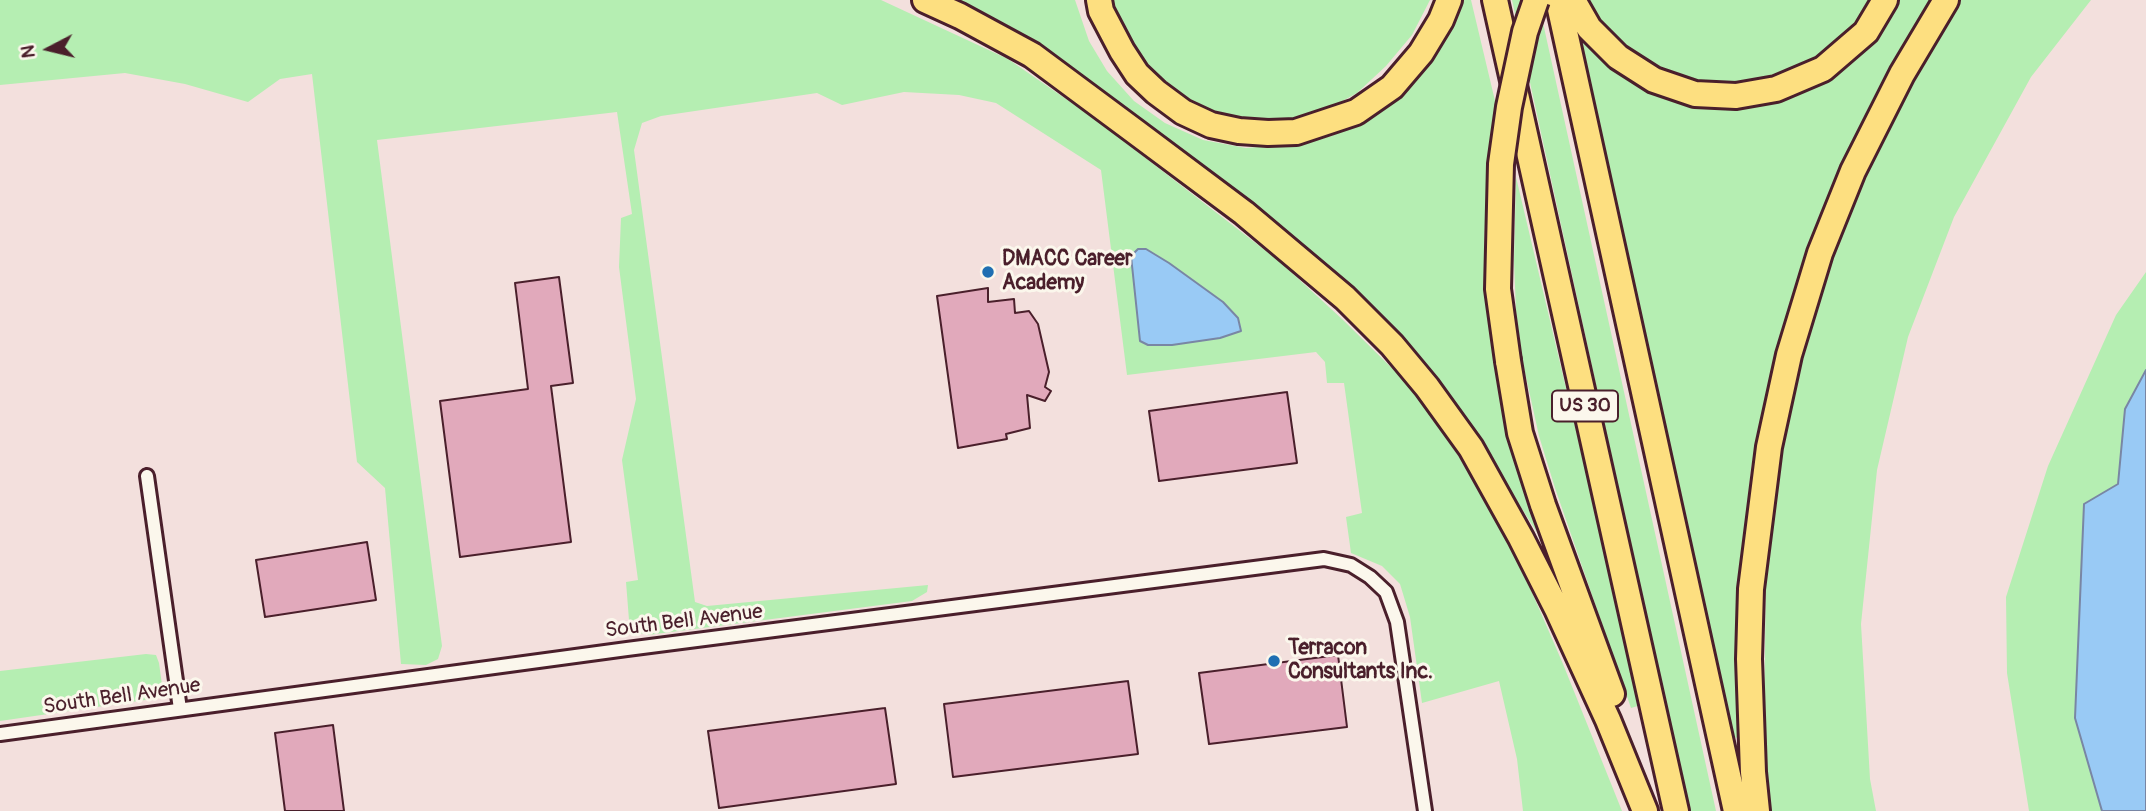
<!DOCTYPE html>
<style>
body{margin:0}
#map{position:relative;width:2146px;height:811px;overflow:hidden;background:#f3e0dd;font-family:Pangolin,sans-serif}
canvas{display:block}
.north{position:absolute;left:14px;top:14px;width:70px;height:70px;-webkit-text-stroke:5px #fbf7ec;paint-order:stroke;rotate:263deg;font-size:19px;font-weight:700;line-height:28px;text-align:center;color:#4a1f2b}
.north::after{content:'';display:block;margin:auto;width:24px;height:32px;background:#4a1f2b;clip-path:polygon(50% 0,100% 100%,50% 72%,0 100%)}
</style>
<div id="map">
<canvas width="2146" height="811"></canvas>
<div class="north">N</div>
</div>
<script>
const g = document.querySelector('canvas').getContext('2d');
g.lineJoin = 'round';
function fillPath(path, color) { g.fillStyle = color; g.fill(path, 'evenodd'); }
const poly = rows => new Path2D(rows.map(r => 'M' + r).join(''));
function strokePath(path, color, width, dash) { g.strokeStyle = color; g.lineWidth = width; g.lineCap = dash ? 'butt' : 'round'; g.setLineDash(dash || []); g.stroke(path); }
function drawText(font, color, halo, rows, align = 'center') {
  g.font = font + ' Pangolin,sans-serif'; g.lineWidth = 6; g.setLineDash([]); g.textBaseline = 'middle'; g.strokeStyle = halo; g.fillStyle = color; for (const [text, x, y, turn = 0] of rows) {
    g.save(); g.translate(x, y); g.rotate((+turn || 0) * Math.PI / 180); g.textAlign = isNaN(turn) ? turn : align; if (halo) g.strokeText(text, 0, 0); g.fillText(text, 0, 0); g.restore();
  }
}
const green = poly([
 [0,0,881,0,1008,59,1095,119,1279,261,1342,319,1408,384,1462,461,1521,567,1563,664,1622,811,1523,811,1517,759,1499,681,1422,703,1410,617,1400,584,1382,566,1351,553,1346,517,1362,513,1344,383,1327,383,1325,362,1316,352,1127,375,1101,170,996,103,959,95,904,92,842,105,817,93,661,116,642,123,634,150,695,602,707,606,928,585,927,592,912,601,648,635,634,632,629,620,626,582,638,580,622,460,636,399,619,267,621,218,632,214,617,112,377,140,442,646,438,659,426,665,401,664,385,488,357,462,312,74,280,79,248,102,185,84,125,73,0,85],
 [947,0,1075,0,1089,41,1107,71,1134,101,1165,123,1203,140,1246,148,1295,144,1332,136,1367,114,1458,0,1471,0,1496,105,1486,194,1484,250,1494,364,1504,425,1515,463,1545,545,1469,426,1414,355],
 [1099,0,1430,0,1412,35,1386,66,1357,93,1321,113,1289,124,1215,119,1152,87],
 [1512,0,1538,0,1716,811,1689,811],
 [1585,0,1872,0,1848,33,1824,55,1795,70,1759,82,1712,84,1675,76,1641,60,1613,37,1590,9],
 [1898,0,1930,0,1891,64,1828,197,1785,321,1772,371,1751,468,1739,595,1741,737,1733,738,1577,35,1580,33,1729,107,1757,105,1789,97,1816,86,1841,70,1865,48,1887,21],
 [1958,0,2091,0,2031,77,1954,217,1908,337,1877,470,1861,624,1870,779,1876,811,1771,811,1764,737,1766,563,1773,499,1791,397,1813,312,1852,200,1896,104],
 [1516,177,1641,705,1631,708,1555,488,1539,436,1522,359,1516,311,1514,261],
 [2146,272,2146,370,2125,409,2118,484,2084,504,2075,718,2102,811,2029,811,2007,673,2006,597,2048,466,2116,315],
 [146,654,156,655,159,663,162,685,156,696,145,700,0,721,0,671]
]);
const water = poly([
 [1138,249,1146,249,1169,263,1223,302,1238,318,1241,331,1220,338,1172,345,1148,345,1140,341,1131,256,1138,249],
 [2146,370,2146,811,2102,811,2075,718,2084,504,2118,484,2125,409,2146,370]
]);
const building = poly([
 [559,277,573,383,551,386,571,542,460,557,440,401,528,389,515,283,559,277],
 [988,288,988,302,1014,299,1015,313,1029,311,1038,324,1049,372,1045,387,1051,391,1045,401,1027,395,1030,428,1006,434,1007,439,958,448,937,296,988,288],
 [1287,392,1297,463,1159,481,1149,411,1287,392],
 [367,542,376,600,265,617,256,560,367,542],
 [1338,655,1347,727,1209,744,1199,673,1338,655],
 [1128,681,1138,754,953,777,944,704,1128,681],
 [885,708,896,784,719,808,708,731,885,708],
 [333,725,344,811,285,811,275,733,333,725]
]);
const minor = poly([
 [147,476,180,709],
 [0,734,627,649,1324,559,1351,565,1370,577,1386,592,1397,622,1425,811]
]);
const motorway = poly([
 [925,0,960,16,1032,55,1137,133,1244,213,1345,298,1392,345,1427,387,1471,448,1521,538,1557,609,1608,720,1645,811],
 [1099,0,1101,11,1122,51,1137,74,1156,92,1183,112,1211,125,1239,131,1268,133,1296,132,1356,112,1392,87,1421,53,1441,20,1449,0],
 [1495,0,1676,811],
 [1558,0,1736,811],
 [1573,0,1589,28,1618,57,1654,80,1695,94,1736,96,1776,89,1823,69,1866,32,1885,0],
 [1508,361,1520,433,1543,505,1612,694],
 [1757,811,1753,772,1749,659,1751,589,1769,447,1789,355,1820,253,1853,171,1902,74,1946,0]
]);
const motorwayBridge = poly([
 [1508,361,1498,289,1501,164,1509,107,1525,32,1536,0]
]);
const markers = [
 [988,272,7,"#1f6fb2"],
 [1274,661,7,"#1f6fb2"]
];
const shields = [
 [1585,406,66]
];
const shieldNames = [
 ["US 30",1585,406]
];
const poiNames = [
 ["DMACC Career",1002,260],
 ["Academy",1002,284],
 ["Terracon",1288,649],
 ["Consultants Inc.",1288,673]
];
const streetNames = [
 ["South Bell Avenue",684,622,-7],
 ["South Bell Avenue",122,697,-8]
];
fillPath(green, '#b5eeb2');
fillPath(water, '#99caf5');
strokePath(water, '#7986a4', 2);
fillPath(building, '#e1a9bb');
strokePath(building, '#4a1f2b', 2);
strokePath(minor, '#4a1f2b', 18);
strokePath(motorway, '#4a1f2b', 30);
strokePath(minor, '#fbf7ec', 12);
strokePath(motorway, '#fddf80', 24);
strokePath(motorwayBridge, '#4a1f2b', 30, []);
strokePath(motorwayBridge, '#fddf80', 24);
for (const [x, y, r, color] of markers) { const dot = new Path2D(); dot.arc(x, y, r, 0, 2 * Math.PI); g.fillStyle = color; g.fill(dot); strokePath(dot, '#fbf7ec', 2.5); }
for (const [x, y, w] of shields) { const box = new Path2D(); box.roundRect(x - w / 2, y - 15.5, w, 31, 5); g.fillStyle = '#fbf7ec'; g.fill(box); strokePath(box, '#4a1f2b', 2); }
drawText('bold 19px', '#4a1f2b', null, shieldNames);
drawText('bold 21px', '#4a1f2b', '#fbf7ec', poiNames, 'left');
drawText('21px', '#4a1f2b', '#fbf7ec', streetNames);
</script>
